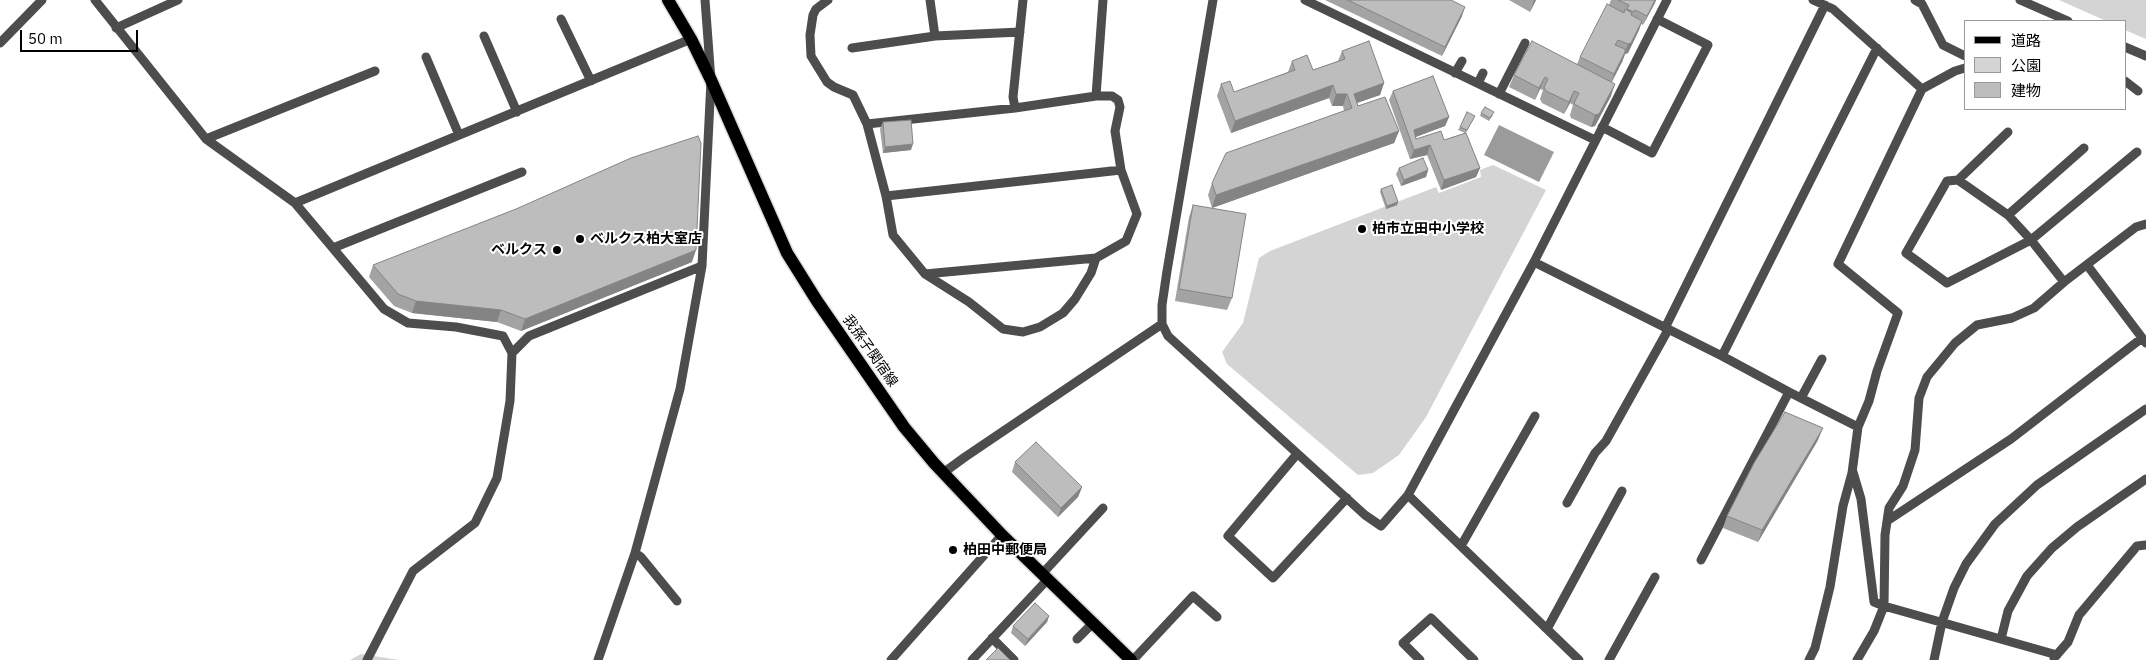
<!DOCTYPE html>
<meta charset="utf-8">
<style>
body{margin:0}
#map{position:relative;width:2146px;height:660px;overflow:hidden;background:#fff;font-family:"IBM Plex Sans","Noto Sans JP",sans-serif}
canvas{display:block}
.legend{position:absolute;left:1964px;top:20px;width:162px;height:90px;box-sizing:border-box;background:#fff;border:1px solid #999;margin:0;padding:6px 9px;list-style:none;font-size:15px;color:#000}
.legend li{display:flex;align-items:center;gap:10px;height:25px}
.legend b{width:25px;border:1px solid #999}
.scale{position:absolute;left:20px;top:30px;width:118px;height:22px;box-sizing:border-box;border:2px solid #000;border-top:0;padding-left:6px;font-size:15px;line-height:18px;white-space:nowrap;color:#000;-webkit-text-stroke:4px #fff;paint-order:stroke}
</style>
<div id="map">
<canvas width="2146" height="660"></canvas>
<ul class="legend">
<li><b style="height:6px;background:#000"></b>道路</li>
<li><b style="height:14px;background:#d4d4d4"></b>公園</li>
<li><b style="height:14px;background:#bdbdbd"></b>建物</li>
</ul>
<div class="scale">50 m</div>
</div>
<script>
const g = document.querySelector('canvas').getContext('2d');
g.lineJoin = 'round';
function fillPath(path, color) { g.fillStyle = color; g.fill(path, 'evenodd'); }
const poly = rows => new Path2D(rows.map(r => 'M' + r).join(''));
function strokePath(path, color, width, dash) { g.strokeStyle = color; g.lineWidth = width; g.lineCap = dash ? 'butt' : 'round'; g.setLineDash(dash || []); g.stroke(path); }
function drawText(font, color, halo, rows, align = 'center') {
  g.font = font + ' "IBM Plex Sans","Noto Sans JP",sans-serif'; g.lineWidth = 4; g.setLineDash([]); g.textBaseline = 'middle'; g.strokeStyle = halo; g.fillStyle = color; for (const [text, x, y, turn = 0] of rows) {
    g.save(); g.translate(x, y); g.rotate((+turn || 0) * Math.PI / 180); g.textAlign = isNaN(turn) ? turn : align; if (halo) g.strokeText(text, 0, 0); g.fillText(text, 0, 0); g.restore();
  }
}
const green = poly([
 [2059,0,2146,0,2146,39,2125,30,2125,21,2106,21],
 [1493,165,1546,190,1426,417,1399,455,1373,473,1358,475,1227,364,1222,352,1243,323,1259,258,1270,251,1436,187,1439,193,1481,177,1480,170],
 [361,654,399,660,350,660]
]);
const water = poly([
 [1499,125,1554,152,1539,182,1484,155]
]);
const minor = poly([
 [95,0,206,139,295,203,384,309,408,323,456,327,503,336,512,353,510,401,497,478,475,523,413,571,367,660],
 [828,0,816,9,813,15,810,35,811,56,827,82,834,87,853,95,867,124],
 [930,0,935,36],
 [1213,0,1167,271,1162,305,1162,324,1168,336,1365,515,1381,526,1408,495,1534,262,1667,0],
 [1305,0,1595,140],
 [1813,0,1833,9,1922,89],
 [1915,0,1922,4,1943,45,1965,56],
 [2020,0,2068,21],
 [561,19,591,81],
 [116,28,178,0],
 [484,36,517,112],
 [0,43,42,0],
 [2125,47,2146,56],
 [852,48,935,36,1020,32],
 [426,57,459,135],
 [1455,73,1462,61],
 [2125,81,2138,91],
 [1478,83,1483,73],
 [1499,94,1525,43],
 [1096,96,1103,0],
 [1015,108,1013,97,1023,0],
 [1602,127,1652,153,1708,45,1657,19],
 [206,139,375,71],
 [1958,180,2008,132],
 [886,196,1121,170],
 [295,203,691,39],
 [2008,215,2084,148],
 [333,248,522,172],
 [1534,262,1722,356,1789,392,1858,427,1852,473,1843,506,1830,587,1815,648,1809,660],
 [2087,265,2146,343],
 [925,274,1096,258,1126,241,1137,214,1121,170,1115,131,1120,107,1118,100,1112,96,1096,96,1015,108,867,124,886,196,893,235,925,274,969,302,1003,329,1023,332,1040,327,1063,313,1075,299,1091,273,1096,258],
 [2064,282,2031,240,2008,215,1958,180,1947,181,1906,253,1947,283,2031,240,2137,152],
 [1665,328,1825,5],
 [512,353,529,336,702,266],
 [1722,356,1877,48],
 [1801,398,1822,359],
 [1858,427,1869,401,1877,371,1898,313,1838,264,1922,89,1955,71,1965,68],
 [1297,454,1228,536,1273,578,1347,498],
 [1853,472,1861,499,1874,602,1884,606,2057,655],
 [943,473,965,457,1162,324],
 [1408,495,1579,660],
 [1567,503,1595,453,1606,441,1668,330],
 [1887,521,2011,439,2142,338],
 [1461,546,1535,416],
 [635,553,641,557,677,601],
 [1701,560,1789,392],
 [1042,574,1103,508],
 [1547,629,1622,491],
 [992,638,1014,660],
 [1077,639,1093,623],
 [2001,639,2008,611,2027,576,2052,548,2077,527,2146,479],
 [2054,658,2068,642,2079,615,2137,546,2146,545],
 [598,660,635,553,680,389,702,266,711,80,705,0],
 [891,660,1002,535],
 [972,660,1048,579],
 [1133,660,1193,596,1217,617],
 [1420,660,1403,643,1431,618,1474,660],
 [1609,660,1655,577],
 [1857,660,1874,631,1884,606,1885,535,1889,508,1903,486,1915,450,1919,398,1927,377,1955,343,1977,325,2012,318,2034,308,2064,282,2136,227,2146,224],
 [1934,660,1942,622,1954,588,1966,564,1995,524,2037,485,2146,409]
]);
const major = poly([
 [668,0,691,39,711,80,787,253,817,301,904,427,934,463,1002,535,1131,660]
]);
const wall = poly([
 [1325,0,1451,0,1462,16,1442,56],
 [1509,0,1536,0,1530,12],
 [1611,0,1656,0,1643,25,1641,24,1639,30,1628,53,1625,54,1622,62,1612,82,1611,96,1595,126,1591,127,1571,118,1570,115,1573,105,1570,103,1564,114,1542,103,1540,99,1543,90,1540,89,1535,100,1509,87,1514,75,1577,64,1580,57,1609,5],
 [1342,51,1384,83,1380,95,1357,103,1358,106,1399,131,1394,143,1212,208,1208,195,1212,183,1344,111,1343,106,1332,106,1329,98,1231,133,1217,96,1221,84,1234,92,1288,72,1292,61,1313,70,1338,61],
 [1393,91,1449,117,1445,126,1416,137,1416,139,1444,140,1465,133,1458,130,1460,127,1475,116,1466,133,1480,168,1476,177,1441,190,1427,155,1410,159,1389,100],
 [1481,113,1493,115,1489,121,1480,116],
 [883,122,911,150,883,153,880,129],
 [1399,168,1428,170,1426,177,1401,186,1396,174],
 [1381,189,1398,202,1397,205,1386,209,1380,192],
 [1193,205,1232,298,1227,310,1175,301,1189,217],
 [692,262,521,331,497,322,412,313,394,306,369,277,373,265],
 [1818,440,1758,542,1723,528,1727,516],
 [1015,462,1082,487,1078,497,1058,517,1012,472],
 [1049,616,1047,622,1025,646,1011,633,1013,626]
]);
const shadedWall = poly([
 [1534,0,1536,0,1530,12],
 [1655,0,1656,0,1655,3,1643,25,1647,16],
 [1465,7,1462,16,1442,56,1445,47],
 [1642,21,1639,30,1628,53,1625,54,1622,62,1611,83,1614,74,1624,54,1628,44],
 [1545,77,1540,89,1535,100,1539,88],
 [1384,83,1380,95,1351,105,1354,94],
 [1615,84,1611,96,1595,126,1591,127,1595,115],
 [1333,85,1329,98,1231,133,1235,121],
 [1574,91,1570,103,1564,114,1569,102],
 [1336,94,1347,94,1343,106,1332,106],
 [1449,117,1445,126,1410,139,1414,130],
 [1399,131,1394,143,1212,208,1216,195],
 [913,144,911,150,883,153,885,147],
 [1430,145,1427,155,1410,159,1414,150],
 [1480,168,1476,177,1441,190,1444,180],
 [1428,170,1426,177,1401,186,1404,180],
 [1398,202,1397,205,1386,209,1387,206],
 [696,250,692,262,521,331,525,319],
 [416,301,501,310,497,322,412,313],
 [1823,428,1818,440,1758,542,1762,530],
 [1082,487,1078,497,1058,517,1061,508],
 [1049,616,1047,622,1025,646,1028,639]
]);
const building = poly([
 [1348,0,1451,0,1465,7,1445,47,1348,0],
 [1618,0,1655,0,1647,16,1635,10,1634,12,1627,9,1629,5,1618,0],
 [1607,4,1624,13,1625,9,1632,13,1631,15,1642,21,1631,43,1628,44,1618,40,1615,45,1625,49,1625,52,1614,74,1580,57,1607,4],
 [1369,41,1384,83,1354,94,1358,106,1385,97,1399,131,1216,195,1212,183,1226,153,1352,108,1347,94,1336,94,1333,85,1235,121,1221,84,1230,81,1234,92,1295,70,1292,61,1307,55,1313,70,1345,59,1342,51,1369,41],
 [1532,41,1615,84,1599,114,1595,115,1576,105,1574,103,1579,93,1574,91,1569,102,1546,91,1544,87,1548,79,1545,77,1539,88,1514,75,1532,41],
 [1433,76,1449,117,1414,130,1416,139,1441,131,1444,140,1466,133,1480,168,1444,180,1430,145,1414,150,1393,91,1433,76],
 [1485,107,1494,112,1490,118,1481,113,1485,107],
 [1467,112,1475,116,1467,130,1460,127,1467,112],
 [911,120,913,144,885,147,883,122,911,120],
 [698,136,701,143,696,250,525,319,501,310,416,301,398,294,373,265,516,209,631,158,698,136],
 [1423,158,1428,170,1404,180,1399,168,1423,158],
 [1392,185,1398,202,1387,206,1381,189,1392,185],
 [1193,205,1246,214,1232,298,1179,289,1193,205],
 [1785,412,1823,428,1762,530,1727,516,1754,463,1785,412],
 [1036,442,1082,487,1061,508,1015,462,1036,442],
 [1035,603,1049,616,1028,639,1013,626,1035,603],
 [998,648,1010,660,986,660,998,648]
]);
const markers = [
 [1362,229,5,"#000"],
 [580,239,5,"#000"],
 [557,250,5,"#000"],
 [953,550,5,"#000"]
];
const poiNames = [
 ["柏市立田中小学校",1372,229],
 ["ベルクス柏大室店",590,239],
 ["ベルクス",547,250,"right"],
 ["柏田中郵便局",963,550]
];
const streetNames = [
 ["我孫子関宿線",870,351,55]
];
fillPath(green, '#d4d4d4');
fillPath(water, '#9b9b9b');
strokePath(major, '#dbdbdb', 15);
strokePath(minor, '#4d4d4d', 9);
strokePath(major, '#000', 12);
fillPath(wall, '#a3a3a3');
fillPath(shadedWall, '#848484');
fillPath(building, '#bdbdbd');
strokePath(building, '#848484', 1);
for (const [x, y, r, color] of markers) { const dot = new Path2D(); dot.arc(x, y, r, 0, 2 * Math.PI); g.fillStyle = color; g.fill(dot); strokePath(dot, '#fff', 2); }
drawText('bold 14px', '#000', '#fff', poiNames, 'left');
drawText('14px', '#000', '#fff', streetNames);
</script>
